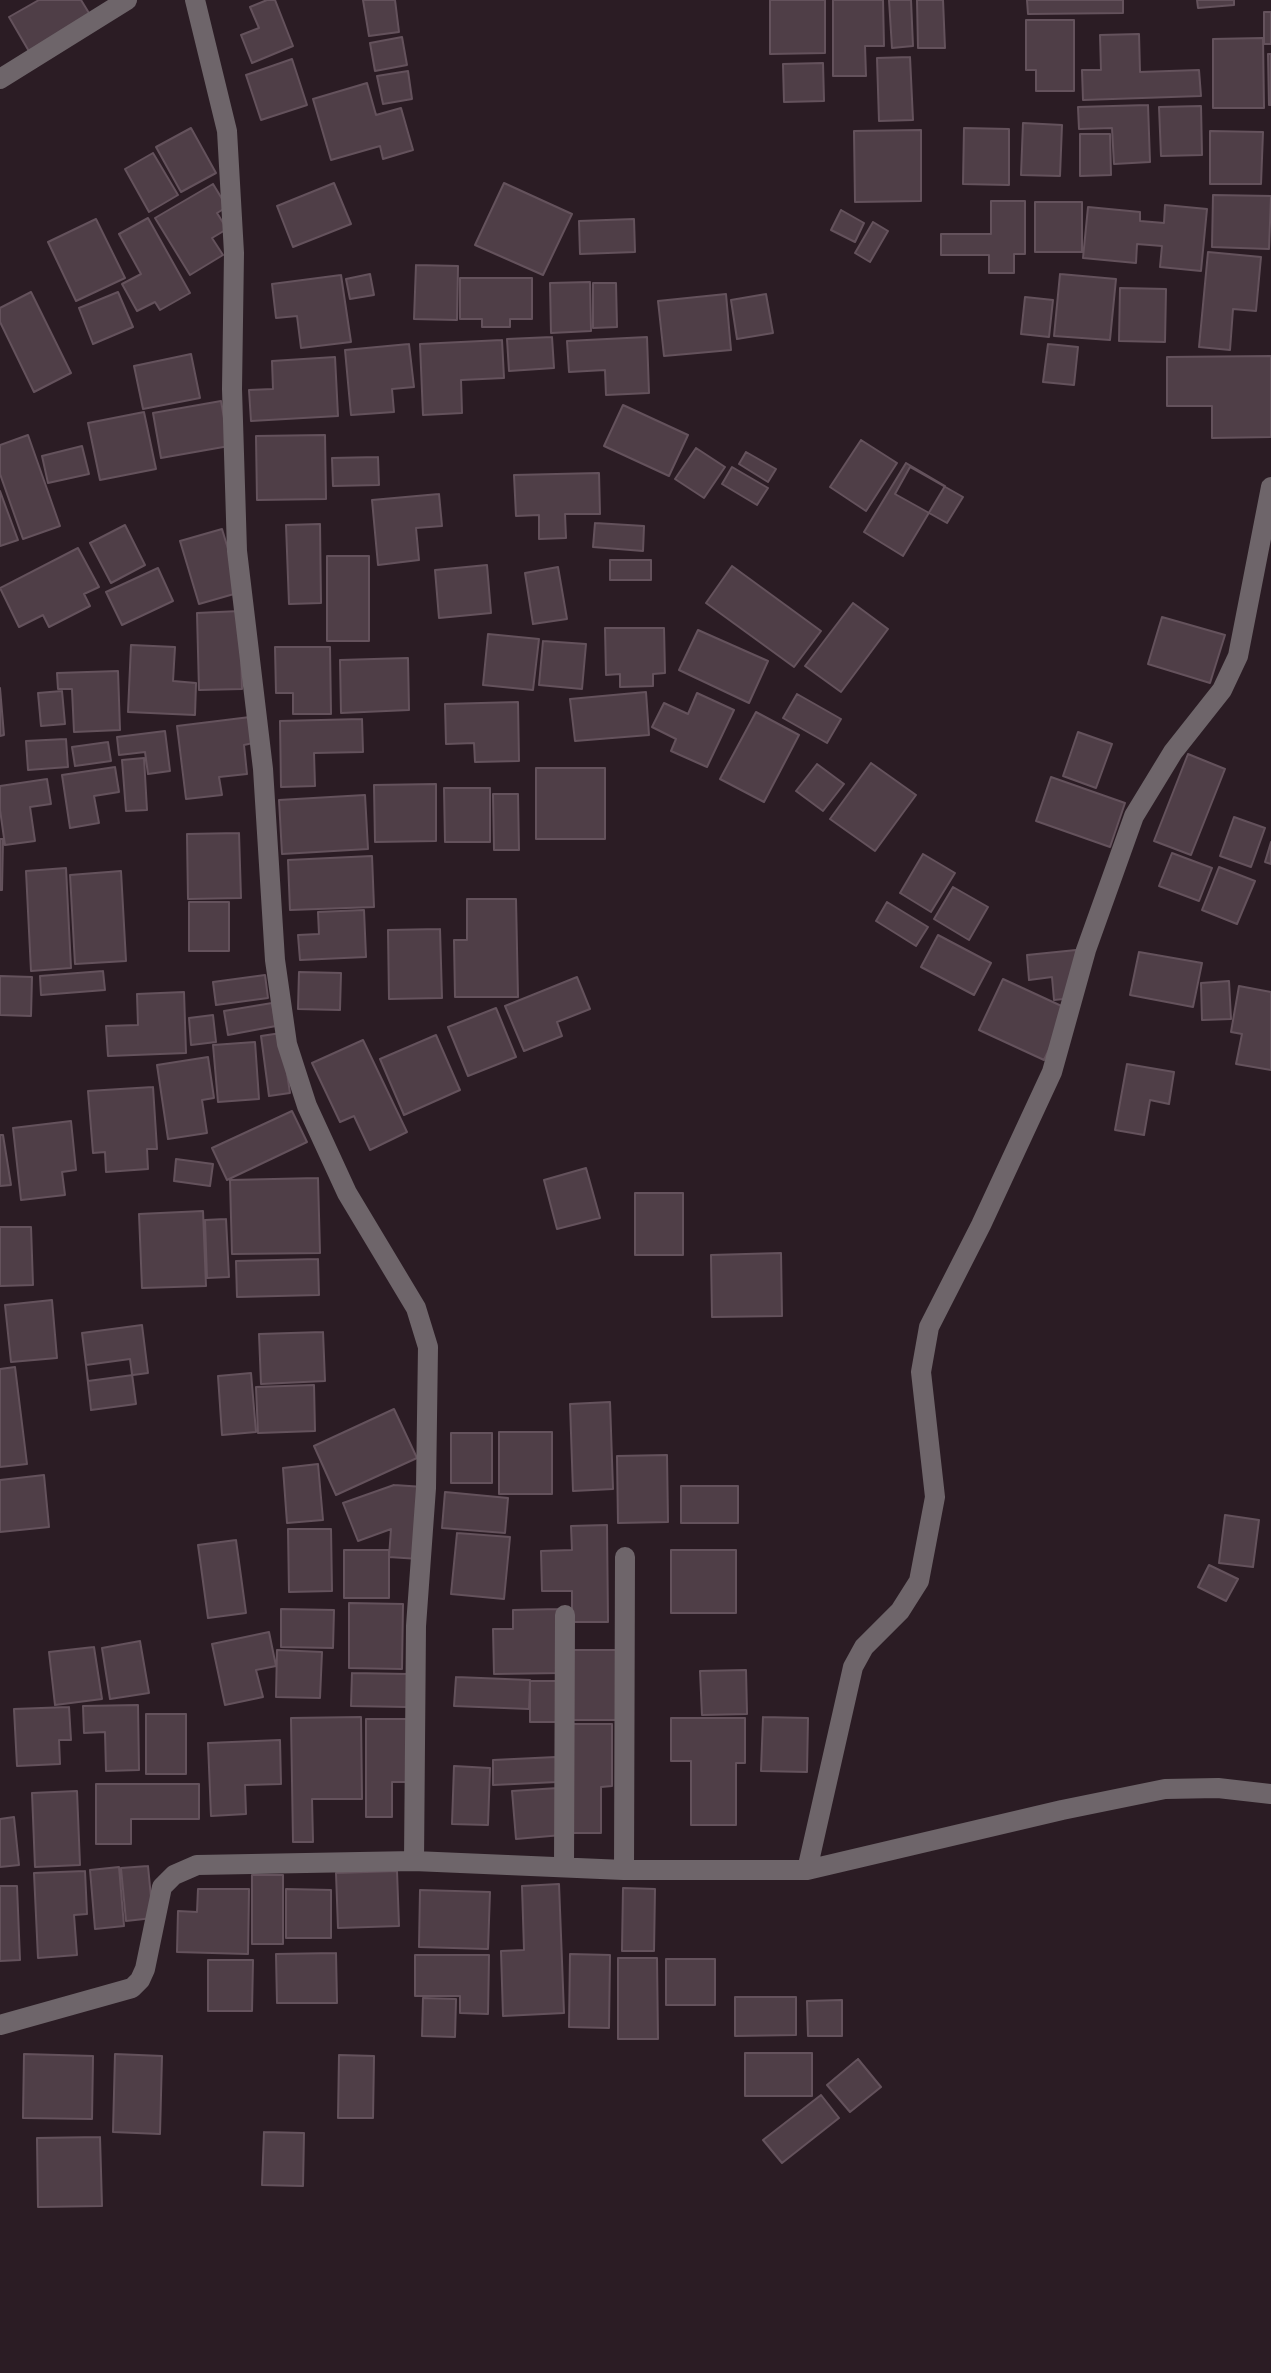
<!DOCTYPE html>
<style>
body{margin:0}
canvas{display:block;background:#2b1c24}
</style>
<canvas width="1271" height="2373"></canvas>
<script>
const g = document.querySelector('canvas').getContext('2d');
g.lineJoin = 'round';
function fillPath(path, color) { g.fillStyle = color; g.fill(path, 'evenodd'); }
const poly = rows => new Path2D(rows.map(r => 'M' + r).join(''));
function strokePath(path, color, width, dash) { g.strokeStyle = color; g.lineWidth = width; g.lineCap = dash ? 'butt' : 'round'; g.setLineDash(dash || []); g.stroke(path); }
const building = poly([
 [39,0,81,0,92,18,30,53,9,17,39,0],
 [267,0,275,0,293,46,252,63,241,35,259,28,250,7,267,0],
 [363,0,395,0,399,32,369,36,363,0],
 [770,0,825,0,825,53,770,54,770,0],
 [833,0,883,0,884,46,865,46,866,76,833,76,833,0],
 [889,0,911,0,913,46,892,48,889,0],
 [917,0,943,0,945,48,918,48,917,0],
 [1027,0,1123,0,1123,13,1028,14,1027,0],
 [1197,0,1234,0,1234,5,1198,8,1197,0],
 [1264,12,1271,12,1271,44,1264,44,1264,12],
 [1026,20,1074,20,1074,91,1036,91,1036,70,1026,70,1026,20],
 [1139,34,1140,72,1199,70,1201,96,1083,100,1082,70,1101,70,1100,35,1139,34],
 [402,37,407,65,375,71,370,43,402,37],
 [1263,38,1264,108,1213,108,1213,39,1263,38],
 [1268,54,1271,54,1271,105,1269,105,1268,54],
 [910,57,913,120,879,121,877,58,910,57],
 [292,59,307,105,261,120,246,75,292,59],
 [823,63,824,101,784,102,783,64,823,63],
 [408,71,412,99,383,104,377,76,408,71],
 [367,83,376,115,401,108,413,150,383,159,380,146,331,160,313,99,367,83],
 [1148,105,1150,162,1114,164,1112,128,1079,129,1078,107,1148,105],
 [1201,106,1202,155,1161,156,1159,107,1201,106],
 [1023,123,1062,125,1060,176,1021,175,1023,123],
 [191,128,216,173,181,192,156,147,191,128],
 [964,128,1009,129,1009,185,963,184,964,128],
 [921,130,921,201,855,202,854,131,921,130],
 [1210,131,1263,132,1261,184,1210,184,1210,131],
 [1080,134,1110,134,1111,175,1080,176,1080,134],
 [153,153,178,195,149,212,125,169,153,153],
 [334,183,351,224,293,247,277,206,334,183],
 [504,183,572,214,543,275,475,245,504,183],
 [213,184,227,207,217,213,227,229,212,238,223,255,190,275,155,218,213,184],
 [1213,195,1271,196,1269,249,1212,247,1213,195],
 [991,201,1025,201,1025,254,1014,254,1014,273,989,273,989,255,941,255,941,234,991,234,991,201],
 [1035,202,1082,202,1082,252,1035,252,1035,202],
 [1165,205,1207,209,1201,271,1160,267,1162,246,1137,244,1136,263,1083,258,1088,207,1140,212,1140,221,1164,223,1165,205],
 [841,210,864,223,855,242,831,230,841,210],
 [148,218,190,293,160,310,155,302,137,311,122,284,141,274,119,234,148,218],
 [96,219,125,278,76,301,48,242,96,219],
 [634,219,635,252,580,254,579,221,634,219],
 [873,222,888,231,870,262,855,253,873,222],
 [1208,252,1261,257,1256,311,1233,309,1230,350,1199,347,1208,252],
 [416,265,458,266,457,320,414,319,416,265],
 [370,274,374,295,350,299,346,279,370,274],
 [1060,274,1116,279,1110,340,1054,336,1060,274],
 [341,275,351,342,301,348,297,316,276,318,272,284,341,275],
 [460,278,532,278,532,319,510,319,510,327,482,327,482,319,460,319,460,278],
 [590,282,591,331,551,333,550,283,590,282],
 [593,283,616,283,617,327,593,328,593,283],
 [1120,288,1166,289,1165,342,1119,341,1120,288],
 [31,292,71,373,34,392,0,322,0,308,31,292],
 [118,292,133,327,93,344,79,308,118,292],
 [726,294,731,350,664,356,658,301,726,294],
 [766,294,773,333,737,339,731,300,766,294],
 [1025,297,1053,300,1049,337,1021,334,1025,297],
 [552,337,554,368,509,371,507,339,552,337],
 [647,337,649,393,606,395,605,370,569,372,567,341,647,337],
 [502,340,504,378,461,380,462,413,423,415,420,344,502,340],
 [409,344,414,387,392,389,394,412,351,415,345,350,409,344],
 [1048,344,1078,347,1074,385,1043,382,1048,344],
 [191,354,200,398,143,409,134,366,191,354],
 [1271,356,1271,437,1212,438,1212,406,1167,406,1167,357,1271,356],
 [335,357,338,416,251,421,249,390,273,389,272,361,335,357],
 [221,401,229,446,161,458,153,413,221,401],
 [623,405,688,435,669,476,604,446,623,405],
 [144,412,156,469,100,480,88,423,144,412],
 [28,435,60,526,23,539,0,474,0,445,28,435],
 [325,435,326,499,257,500,256,436,325,435],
 [861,440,897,463,866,511,830,487,861,440],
 [82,446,89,474,48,483,42,456,82,446],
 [696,448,725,467,704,498,675,479,696,448],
 [746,452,776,469,768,482,739,464,746,452],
 [378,457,379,485,333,486,332,458,378,457],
 [906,463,945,486,903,556,864,532,906,463],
 [732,467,768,488,757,505,722,484,732,467],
 [910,467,963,497,947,523,895,494,910,467],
 [599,473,600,514,565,514,566,538,539,539,539,515,516,516,514,475,599,473],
 [0,491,18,540,0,546,0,491],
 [439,494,442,526,416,528,419,560,378,565,372,500,439,494],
 [595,523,644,526,643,551,593,547,595,523],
 [320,524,321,603,289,604,286,525,320,524],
 [125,525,145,565,111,583,90,543,125,525],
 [222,529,241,592,199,604,180,541,222,529],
 [78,548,99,587,84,594,90,606,49,627,43,615,19,627,0,588,78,548],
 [327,556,369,556,369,641,327,641,327,556],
 [610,560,651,560,651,580,610,580,610,560],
 [487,565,491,613,439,618,435,570,487,565],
 [732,566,821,631,794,667,706,603,732,566],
 [558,567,567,619,533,624,525,573,558,567],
 [158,568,173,601,122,625,106,592,158,568],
 [853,603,888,629,841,692,805,666,853,603],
 [240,611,242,689,199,690,197,613,240,611],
 [1162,617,1225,635,1210,683,1148,664,1162,617],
 [605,628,664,628,665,673,653,674,653,686,620,687,620,674,606,675,605,628],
 [698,630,768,661,749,703,679,670,698,630],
 [488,634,539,639,533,690,483,685,488,634],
 [543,641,586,644,582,689,539,685,543,641],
 [131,645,175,647,173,681,196,683,195,715,128,712,131,645],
 [275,647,330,647,331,714,293,714,293,693,276,693,275,647],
 [408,658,409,710,341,713,340,660,408,658],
 [118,671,120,730,74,732,72,689,58,689,57,673,118,671],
 [0,688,4,735,0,736,0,688],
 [62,691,65,724,41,726,38,693,62,691],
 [646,692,649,735,575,741,570,699,646,692],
 [697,693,734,710,707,767,671,751,676,739,652,727,664,703,688,714,697,693],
 [797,694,841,719,827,743,783,718,797,694],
 [518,702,519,761,475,762,474,743,446,744,445,704,518,702],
 [756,712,799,735,764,802,720,779,756,712],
 [250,717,253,743,244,745,247,774,219,777,222,795,186,799,177,726,250,717],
 [362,719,363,752,314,753,315,786,281,787,280,721,362,719],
 [165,731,170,771,148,774,145,752,119,755,117,737,165,731],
 [1078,732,1112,744,1096,788,1063,776,1078,732],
 [66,739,68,767,28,770,26,741,66,739],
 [108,742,111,761,75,766,72,747,108,742],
 [1188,754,1225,769,1191,855,1154,841,1188,754],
 [144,758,147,810,126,811,122,760,144,758],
 [871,763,916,795,875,851,830,819,871,763],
 [817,764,844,784,823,811,796,791,817,764],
 [115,767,119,792,94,796,99,823,70,828,62,775,115,767],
 [536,768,605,768,605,839,536,839,536,768],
 [1051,777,1125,803,1110,847,1036,821,1051,777],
 [47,779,51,804,30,807,35,841,5,845,0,810,0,786,47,779],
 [436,784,436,841,375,842,374,785,436,784],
 [444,788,490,788,490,842,445,842,444,788],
 [493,794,518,794,519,850,494,850,493,794],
 [365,795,368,849,282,854,279,800,365,795],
 [1234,817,1265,828,1251,867,1220,856,1234,817],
 [239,833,241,898,188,899,187,834,239,833],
 [0,839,3,839,2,890,0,890,0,839],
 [1271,842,1271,864,1265,862,1271,842],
 [1172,853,1212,868,1199,901,1159,886,1172,853],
 [923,854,955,873,931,912,900,893,923,854],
 [372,856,374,907,290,910,288,860,372,856],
 [1219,867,1255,881,1237,924,1202,910,1219,867],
 [66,868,71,968,31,971,26,871,66,868],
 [121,871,126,961,75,964,70,875,121,871],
 [953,887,988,907,969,940,934,919,953,887],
 [467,899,516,899,518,997,455,997,454,940,467,940,467,899],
 [189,902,229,902,229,951,189,951,189,902],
 [887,902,928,927,916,946,876,921,887,902],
 [364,910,366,957,300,960,298,935,319,934,318,912,364,910],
 [440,929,442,998,389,999,388,930,440,929],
 [938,935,991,963,974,995,921,967,938,935],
 [1076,950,1073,998,1054,1000,1052,977,1029,980,1027,955,1076,950],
 [1139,952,1202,963,1193,1007,1130,995,1139,952],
 [103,971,105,990,41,995,40,976,103,971],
 [299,972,341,973,340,1010,298,1009,299,972],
 [265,975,268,998,216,1005,213,982,265,975],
 [0,976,32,977,31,1016,0,1015,0,976],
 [577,977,590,1009,557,1022,562,1036,524,1051,505,1006,577,977],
 [1003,979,1068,1009,1044,1060,979,1030,1003,979],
 [1229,981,1231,1019,1202,1020,1201,983,1229,981],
 [1239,986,1271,992,1271,1070,1236,1064,1242,1034,1231,1032,1239,986],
 [184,992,186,1053,108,1056,106,1026,138,1025,137,994,184,992],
 [272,1003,276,1026,228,1035,224,1011,272,1003],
 [496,1008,516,1057,468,1076,448,1027,496,1008],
 [213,1015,216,1042,191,1045,189,1018,213,1015],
 [281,1033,290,1093,269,1096,261,1036,281,1033],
 [436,1035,460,1090,404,1115,380,1059,436,1035],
 [363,1040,407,1132,370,1150,354,1116,340,1122,312,1063,363,1040],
 [255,1042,259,1099,218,1102,213,1045,255,1042],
 [208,1057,214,1098,202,1100,207,1133,168,1139,157,1065,208,1057],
 [1127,1064,1174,1072,1169,1104,1150,1100,1144,1135,1115,1130,1127,1064],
 [153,1087,157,1149,147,1149,148,1169,106,1172,105,1152,93,1153,88,1091,153,1087],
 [292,1111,307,1142,227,1180,212,1148,292,1111],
 [71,1121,76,1170,62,1172,65,1195,21,1200,13,1128,71,1121],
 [0,1135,3,1135,11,1185,0,1186,0,1135],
 [176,1159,213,1164,210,1186,174,1181,176,1159],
 [586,1168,600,1218,557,1229,544,1180,586,1168],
 [318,1178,320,1253,232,1254,230,1180,318,1178],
 [635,1193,683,1193,683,1255,635,1255,635,1193],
 [203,1211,206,1286,142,1288,139,1214,203,1211],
 [226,1219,229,1277,207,1278,205,1220,226,1219],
 [0,1227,31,1227,33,1285,0,1286,0,1227],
 [781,1253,782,1316,712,1317,711,1255,781,1253],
 [318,1259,319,1295,237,1297,236,1261,318,1259],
 [52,1300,57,1358,11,1362,5,1305,52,1300],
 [142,1325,148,1373,88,1381,82,1333,142,1325],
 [323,1332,325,1381,261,1384,259,1334,323,1332],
 [130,1359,136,1404,91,1410,86,1365,130,1359],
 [15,1367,27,1464,0,1467,0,1369,15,1367],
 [251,1373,256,1432,222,1435,218,1376,251,1373],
 [314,1385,315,1431,258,1433,256,1387,314,1385],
 [610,1402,613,1489,573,1491,570,1404,610,1402],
 [394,1409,417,1458,336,1495,314,1446,394,1409],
 [499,1432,552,1432,552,1494,499,1494,499,1432],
 [451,1433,492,1433,492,1483,451,1483,451,1433],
 [667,1455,668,1522,618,1523,617,1456,667,1455],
 [318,1464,323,1520,287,1523,283,1468,318,1464],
 [44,1475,49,1527,0,1532,0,1480,44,1475],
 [394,1485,424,1487,419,1559,389,1557,391,1529,358,1541,343,1503,394,1485],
 [681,1486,738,1486,738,1523,681,1523,681,1486],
 [445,1492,508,1498,505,1533,442,1528,445,1492],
 [1225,1515,1259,1520,1253,1567,1219,1563,1225,1515],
 [607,1525,608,1622,572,1622,572,1591,542,1591,541,1551,572,1550,571,1526,607,1525],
 [288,1529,331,1529,332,1591,289,1592,288,1529],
 [457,1533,510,1537,504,1599,451,1594,457,1533],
 [236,1540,246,1613,208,1618,198,1545,236,1540],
 [344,1550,389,1550,389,1598,344,1598,344,1550],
 [671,1550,736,1550,736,1613,671,1613,671,1550],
 [1209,1565,1238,1579,1226,1601,1198,1587,1209,1565],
 [349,1603,403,1604,402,1669,349,1668,349,1603],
 [281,1609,334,1610,333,1648,281,1647,281,1609],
 [559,1609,561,1673,494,1674,493,1629,513,1629,513,1610,559,1609],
 [269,1632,276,1666,256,1670,263,1697,225,1705,212,1644,269,1632],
 [140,1641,149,1693,110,1699,102,1648,140,1641],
 [94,1647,102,1699,55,1705,49,1652,94,1647],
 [277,1650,322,1652,320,1698,276,1697,277,1650],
 [573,1650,618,1650,619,1720,573,1720,573,1650],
 [746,1670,747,1714,702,1715,700,1671,746,1670],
 [352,1673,408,1674,407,1707,351,1706,352,1673],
 [456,1677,530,1680,529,1709,454,1706,456,1677],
 [530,1681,562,1681,562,1722,530,1722,530,1681],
 [138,1705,139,1770,106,1771,105,1732,84,1733,83,1706,138,1705],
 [69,1707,71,1740,59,1740,60,1764,17,1766,14,1709,69,1707],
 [146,1714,186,1714,186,1774,146,1774,146,1714],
 [361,1717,362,1799,312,1799,313,1842,293,1842,291,1718,361,1717],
 [763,1717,808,1718,807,1772,761,1771,763,1717],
 [671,1718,745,1718,745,1763,736,1763,736,1825,691,1825,691,1761,671,1761,671,1718],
 [366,1719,409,1719,409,1782,392,1782,392,1817,366,1817,366,1719],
 [572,1724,612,1724,612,1786,601,1787,601,1833,572,1833,572,1724],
 [280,1740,281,1784,245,1785,246,1814,211,1816,208,1743,280,1740],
 [556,1757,557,1782,493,1785,493,1760,556,1757],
 [454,1766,490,1768,488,1825,452,1824,454,1766],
 [96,1784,199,1784,199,1819,131,1819,131,1844,96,1844,96,1784],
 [558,1788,562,1835,516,1839,512,1791,558,1788],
 [77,1791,80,1865,35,1867,32,1793,77,1791],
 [14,1817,19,1865,0,1867,0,1819,14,1817],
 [148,1866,153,1918,126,1921,121,1868,148,1866],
 [119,1867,124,1926,95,1929,90,1870,119,1867],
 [85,1871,87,1914,74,1915,77,1955,38,1958,34,1873,85,1871],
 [397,1871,399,1926,338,1928,336,1873,397,1871],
 [252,1875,283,1875,283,1944,252,1944,252,1875],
 [559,1884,564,2013,503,2016,501,1951,524,1950,522,1886,559,1884],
 [0,1886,17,1886,20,1960,0,1961,0,1886],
 [623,1888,655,1889,654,1951,622,1951,623,1888],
 [198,1889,249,1889,248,1954,177,1952,178,1911,197,1912,198,1889],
 [286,1889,331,1890,331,1938,286,1938,286,1889],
 [420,1890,490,1892,488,1949,419,1947,420,1890],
 [336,1953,337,2003,277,2003,276,1954,336,1953],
 [570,1954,610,1955,609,2028,569,2027,570,1954],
 [415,1955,489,1955,488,2014,460,2013,460,1996,415,1996,415,1955],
 [618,1958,657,1958,658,2039,618,2039,618,1958],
 [666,1959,715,1959,715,2005,666,2005,666,1959],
 [208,1960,253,1960,252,2011,208,2011,208,1960],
 [735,1997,796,1997,796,2035,735,2036,735,1997],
 [423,1998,456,1999,455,2037,422,2036,423,1998],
 [842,2000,842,2036,808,2036,807,2001,842,2000],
 [745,2053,812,2053,812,2096,745,2096,745,2053],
 [24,2054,93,2056,92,2119,23,2118,24,2054],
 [115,2054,162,2056,160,2134,113,2132,115,2054],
 [339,2055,374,2056,373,2118,338,2118,339,2055],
 [858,2059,881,2087,850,2112,827,2085,858,2059],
 [821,2095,839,2118,782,2163,763,2140,821,2095],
 [264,2132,304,2133,303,2186,262,2185,264,2132],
 [100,2137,102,2206,38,2207,37,2138,100,2137]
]);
const minor = poly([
 [195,0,227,131,234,253,232,389,237,551,263,769,275,960,287,1044,307,1106,347,1193,416,1308,428,1347,426,1488,416,1626,414,1861],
 [0,79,127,0],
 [564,1867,565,1615],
 [624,1870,625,1557],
 [807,1870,1062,1810,1165,1789,1218,1788,1271,1794],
 [0,2025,132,1988,140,1980,145,1969,162,1887,174,1875,197,1865,414,1861,624,1870,807,1870,853,1667,864,1647,900,1611,919,1581,935,1497,921,1372,929,1327,981,1225,1052,1072,1086,950,1134,816,1173,752,1222,690,1238,656,1271,487]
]);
fillPath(building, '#4f3e47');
strokePath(building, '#64525c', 2);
strokePath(minor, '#6e656a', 20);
</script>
